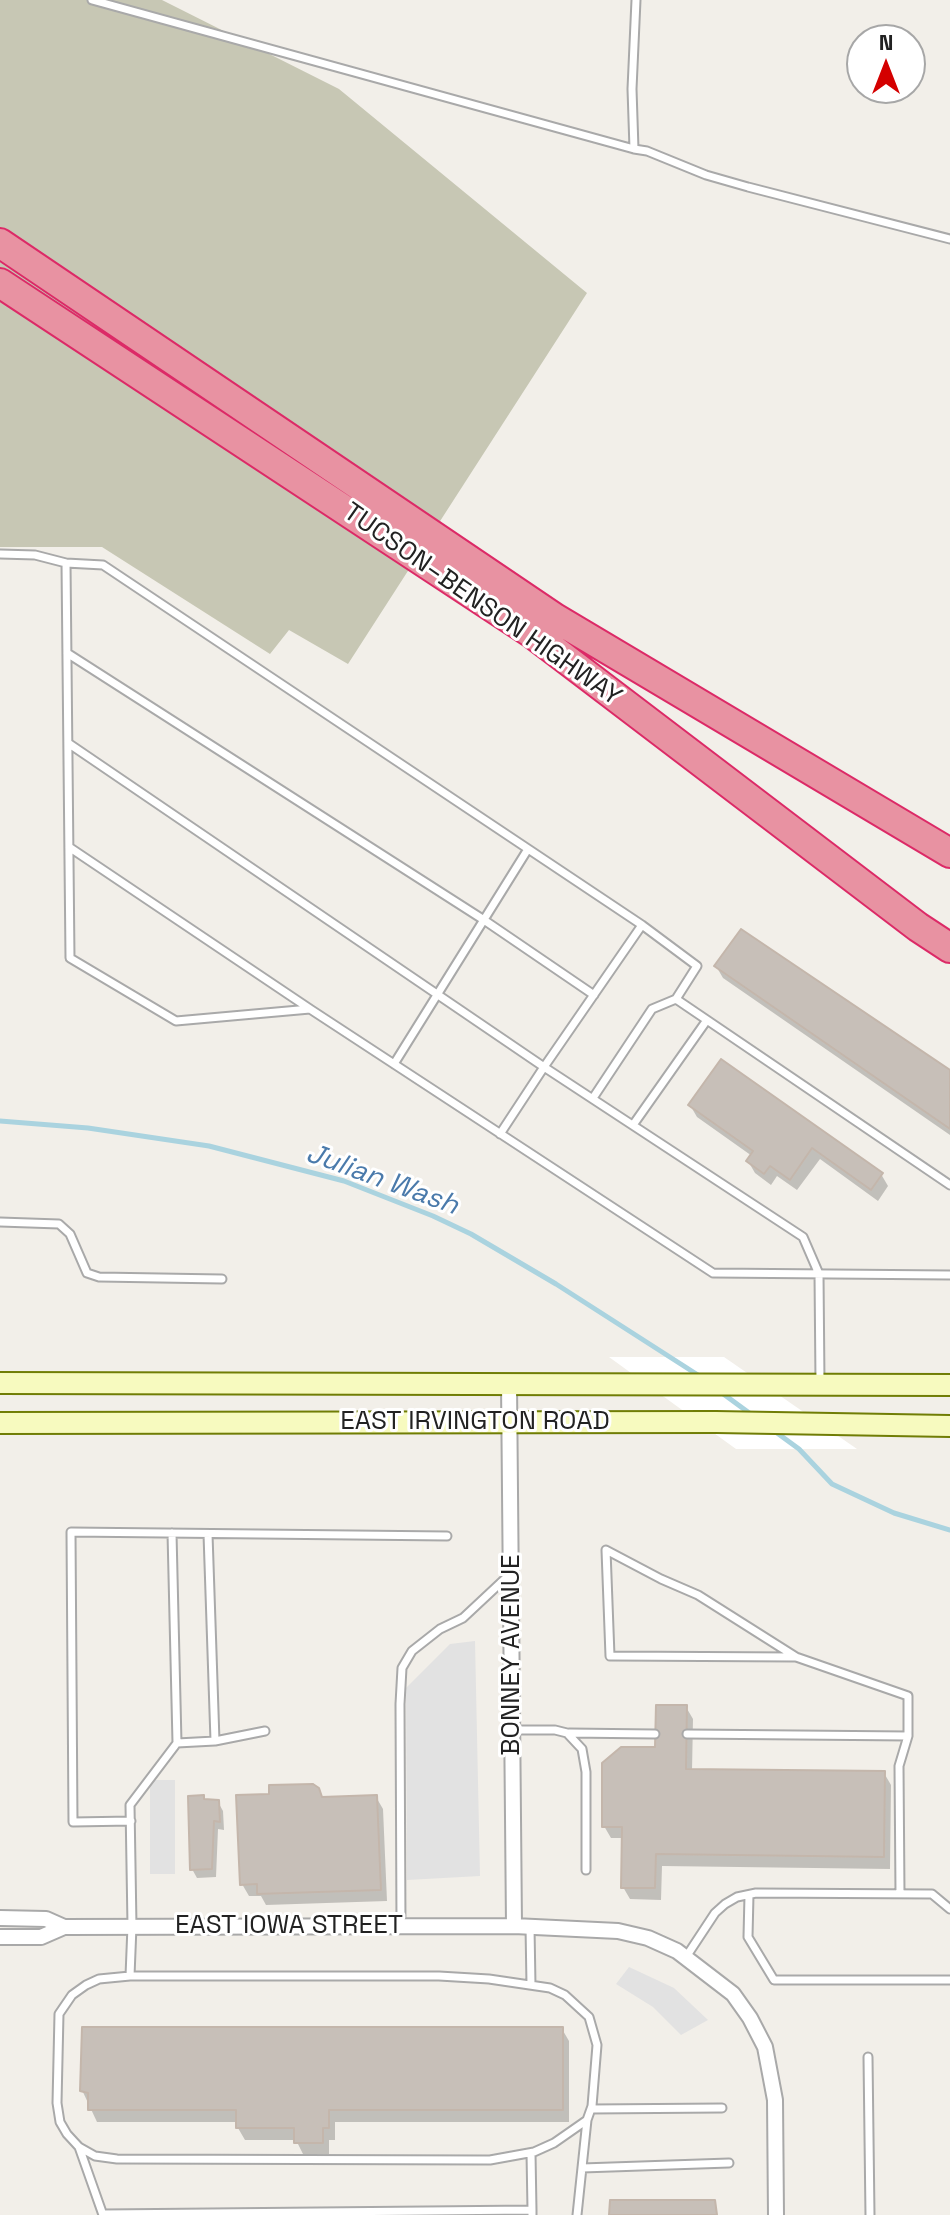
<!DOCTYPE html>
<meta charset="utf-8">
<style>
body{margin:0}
#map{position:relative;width:950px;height:2215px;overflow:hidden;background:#f2efe9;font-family:"Space Grotesk",sans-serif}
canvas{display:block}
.north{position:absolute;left:846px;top:24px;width:80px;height:80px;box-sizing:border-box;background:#fff;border:2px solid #a7a7a7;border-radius:50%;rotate:0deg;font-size:22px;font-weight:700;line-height:32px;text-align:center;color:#222}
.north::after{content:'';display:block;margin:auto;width:28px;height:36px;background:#d40000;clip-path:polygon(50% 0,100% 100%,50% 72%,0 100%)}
</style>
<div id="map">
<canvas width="950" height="2215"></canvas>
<div class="north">N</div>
</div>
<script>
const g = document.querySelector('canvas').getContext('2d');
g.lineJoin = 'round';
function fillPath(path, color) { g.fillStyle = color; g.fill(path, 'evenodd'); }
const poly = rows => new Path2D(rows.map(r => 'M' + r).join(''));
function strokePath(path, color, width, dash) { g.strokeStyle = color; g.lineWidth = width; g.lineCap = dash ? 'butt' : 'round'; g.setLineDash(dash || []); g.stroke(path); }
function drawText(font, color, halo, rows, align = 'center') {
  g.font = font + ' "Space Grotesk",sans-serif'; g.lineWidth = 6; g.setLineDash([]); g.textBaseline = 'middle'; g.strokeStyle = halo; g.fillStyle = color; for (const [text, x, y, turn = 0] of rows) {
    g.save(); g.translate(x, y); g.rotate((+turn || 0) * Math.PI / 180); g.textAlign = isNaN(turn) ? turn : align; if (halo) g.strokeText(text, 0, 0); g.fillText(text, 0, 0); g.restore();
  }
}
const construction = poly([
 [0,0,162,0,339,89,587,293,348,664,289,630,270,654,102,547,0,547]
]);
const parking = poly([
 [475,1641,480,1876,407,1880,406,1688,450,1644],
 [150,1780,175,1780,175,1874,150,1874],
 [629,1967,674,1988,708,2020,681,2035,653,2007,616,1984]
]);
const pier = poly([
 [609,1357,724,1357,857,1449,736,1449]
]);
const shadow = poly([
 [716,966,950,1073,950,1135,723,978],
 [721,1062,881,1174,888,1186,878,1201,820,1159,797,1190,777,1176,771,1185,755,1173,748,1161,752,1156,697,1117,690,1105],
 [686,1707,693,1719,692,1771,884,1773,891,1785,890,1869,662,1866,661,1900,630,1899,623,1887,624,1838,611,1838,604,1826],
 [318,1790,323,1799,376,1797,383,1809,387,1901,266,1905,261,1896,249,1896,242,1884,272,1795],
 [205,1801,218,1802,223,1811,224,1830,218,1829,216,1877,197,1878,192,1869],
 [562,2029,569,2041,569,2122,335,2122,335,2140,329,2140,329,2154,303,2154,296,2140,245,2140,238,2128,238,2122,97,2122,82,2090]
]);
const stream = poly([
 [0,1121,88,1128,209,1146,344,1181,433,1216,471,1234,556,1284,701,1377],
 [722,1393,752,1415],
 [773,1430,799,1449,832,1484,894,1513,950,1530]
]);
const building = poly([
 [741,929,950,1070,950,1129,714,966,741,929],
 [721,1059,883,1173,871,1190,812,1148,790,1180,770,1166,764,1174,746,1161,753,1151,688,1105,721,1059],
 [656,1705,687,1705,686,1769,885,1771,884,1857,656,1854,655,1888,621,1888,622,1827,602,1827,602,1763,621,1747,655,1747,656,1705],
 [313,1784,319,1788,322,1797,377,1795,381,1890,257,1894,257,1884,240,1885,236,1795,269,1794,269,1785,313,1784],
 [204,1795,204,1799,219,1800,220,1822,214,1821,212,1869,190,1870,188,1796,204,1795],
 [82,2027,563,2027,563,2110,329,2110,329,2128,323,2128,323,2143,294,2143,294,2128,236,2128,236,2110,88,2110,88,2093,80,2091,82,2027],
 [610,2200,715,2200,717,2215,609,2215,610,2200]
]);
const lane = poly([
 [92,0,634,149],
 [636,0,632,89,634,149,647,151,706,175,748,187,950,239],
 [0,554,35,555,66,563],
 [67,653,484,920,594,995],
 [68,743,544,1067,642,925],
 [69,847,310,1009],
 [394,1064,528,849],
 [593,1098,652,1009,676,999],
 [633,1125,707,1020],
 [500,1134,544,1067,803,1237,819,1274,820,1382],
 [950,1185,676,999,697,966,642,925,103,565,66,563,70,958,176,1021,310,1009,713,1273,950,1275],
 [0,1222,59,1224,70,1234,87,1273,99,1277,222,1279],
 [512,1730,555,1730,567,1733,582,1749,586,1772,586,1870],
 [569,1733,655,1734],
 [687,1734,908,1736,908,1696,796,1657,610,1656,606,1550,661,1579,698,1595,796,1657],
 [215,1741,265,1731],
 [177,1743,215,1741,208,1534],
 [131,1821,73,1822,71,1532,447,1536],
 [900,1894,899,1766,908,1736],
 [749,1895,748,1937,774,1980,950,1980],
 [401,1926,400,1704,402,1668,412,1651,440,1629,463,1618,509,1575],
 [530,1927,531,1985],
 [686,1957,715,1913,725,1904,737,1897,756,1893,932,1894,950,1909],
 [130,1976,439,1976,489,1979,550,1988,565,1995,589,2017,597,2045,592,2106,587,2120,554,2143,534,2152,490,2160,117,2159,95,2156,79,2147,67,2134,60,2122,57,2103,59,2014,72,1995,86,1985,99,1979,130,1976,132,1926,130,1805,177,1743,172,1533],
 [868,2057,870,2215],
 [591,2109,722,2108],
 [79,2147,103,2215],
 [531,2153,532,2210],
 [582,2168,729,2163],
 [103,2214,532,2210,532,2215],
 [577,2215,587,2120]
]);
const street = poly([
 [509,1383,514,1926],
 [0,1918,46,1919,64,1927,41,1937,0,1937],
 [64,1927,514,1926,618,1931,648,1938,677,1951,733,1994,750,2018,765,2047,775,2100,776,2215]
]);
const secondary = poly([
 [0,1383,950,1385],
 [0,1423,716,1422,950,1426]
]);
const highway = poly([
 [0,243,555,618,950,853],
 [0,283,533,634,918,927,950,948]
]);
const streetNames = [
 ["TUCSON–BENSON HIGHWAY",482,605,35],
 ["EAST IRVINGTON ROAD",475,1422],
 ["BONNEY AVENUE",512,1655,-90],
 ["EAST IOWA STREET",289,1926]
];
const waterNames = [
 ["Julian Wash",382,1180,20]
];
fillPath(construction, '#c7c7b4');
fillPath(parking, '#e2e2e2');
fillPath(pier, '#fff');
fillPath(shadow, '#0003');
strokePath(stream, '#aad3df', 5);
fillPath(building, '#c7bfb8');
strokePath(building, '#c4b6ab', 2);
strokePath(lane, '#a9a9a9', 11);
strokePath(street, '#a9a9a9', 18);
strokePath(secondary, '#707d05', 24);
strokePath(highway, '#dc2a67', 32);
strokePath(lane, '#fff', 7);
strokePath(street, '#fff', 14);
strokePath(secondary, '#f7fabf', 20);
strokePath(highway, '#e892a2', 28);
drawText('26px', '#222', '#fff', streetNames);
drawText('italic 28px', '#4a7aab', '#fff', waterNames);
</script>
